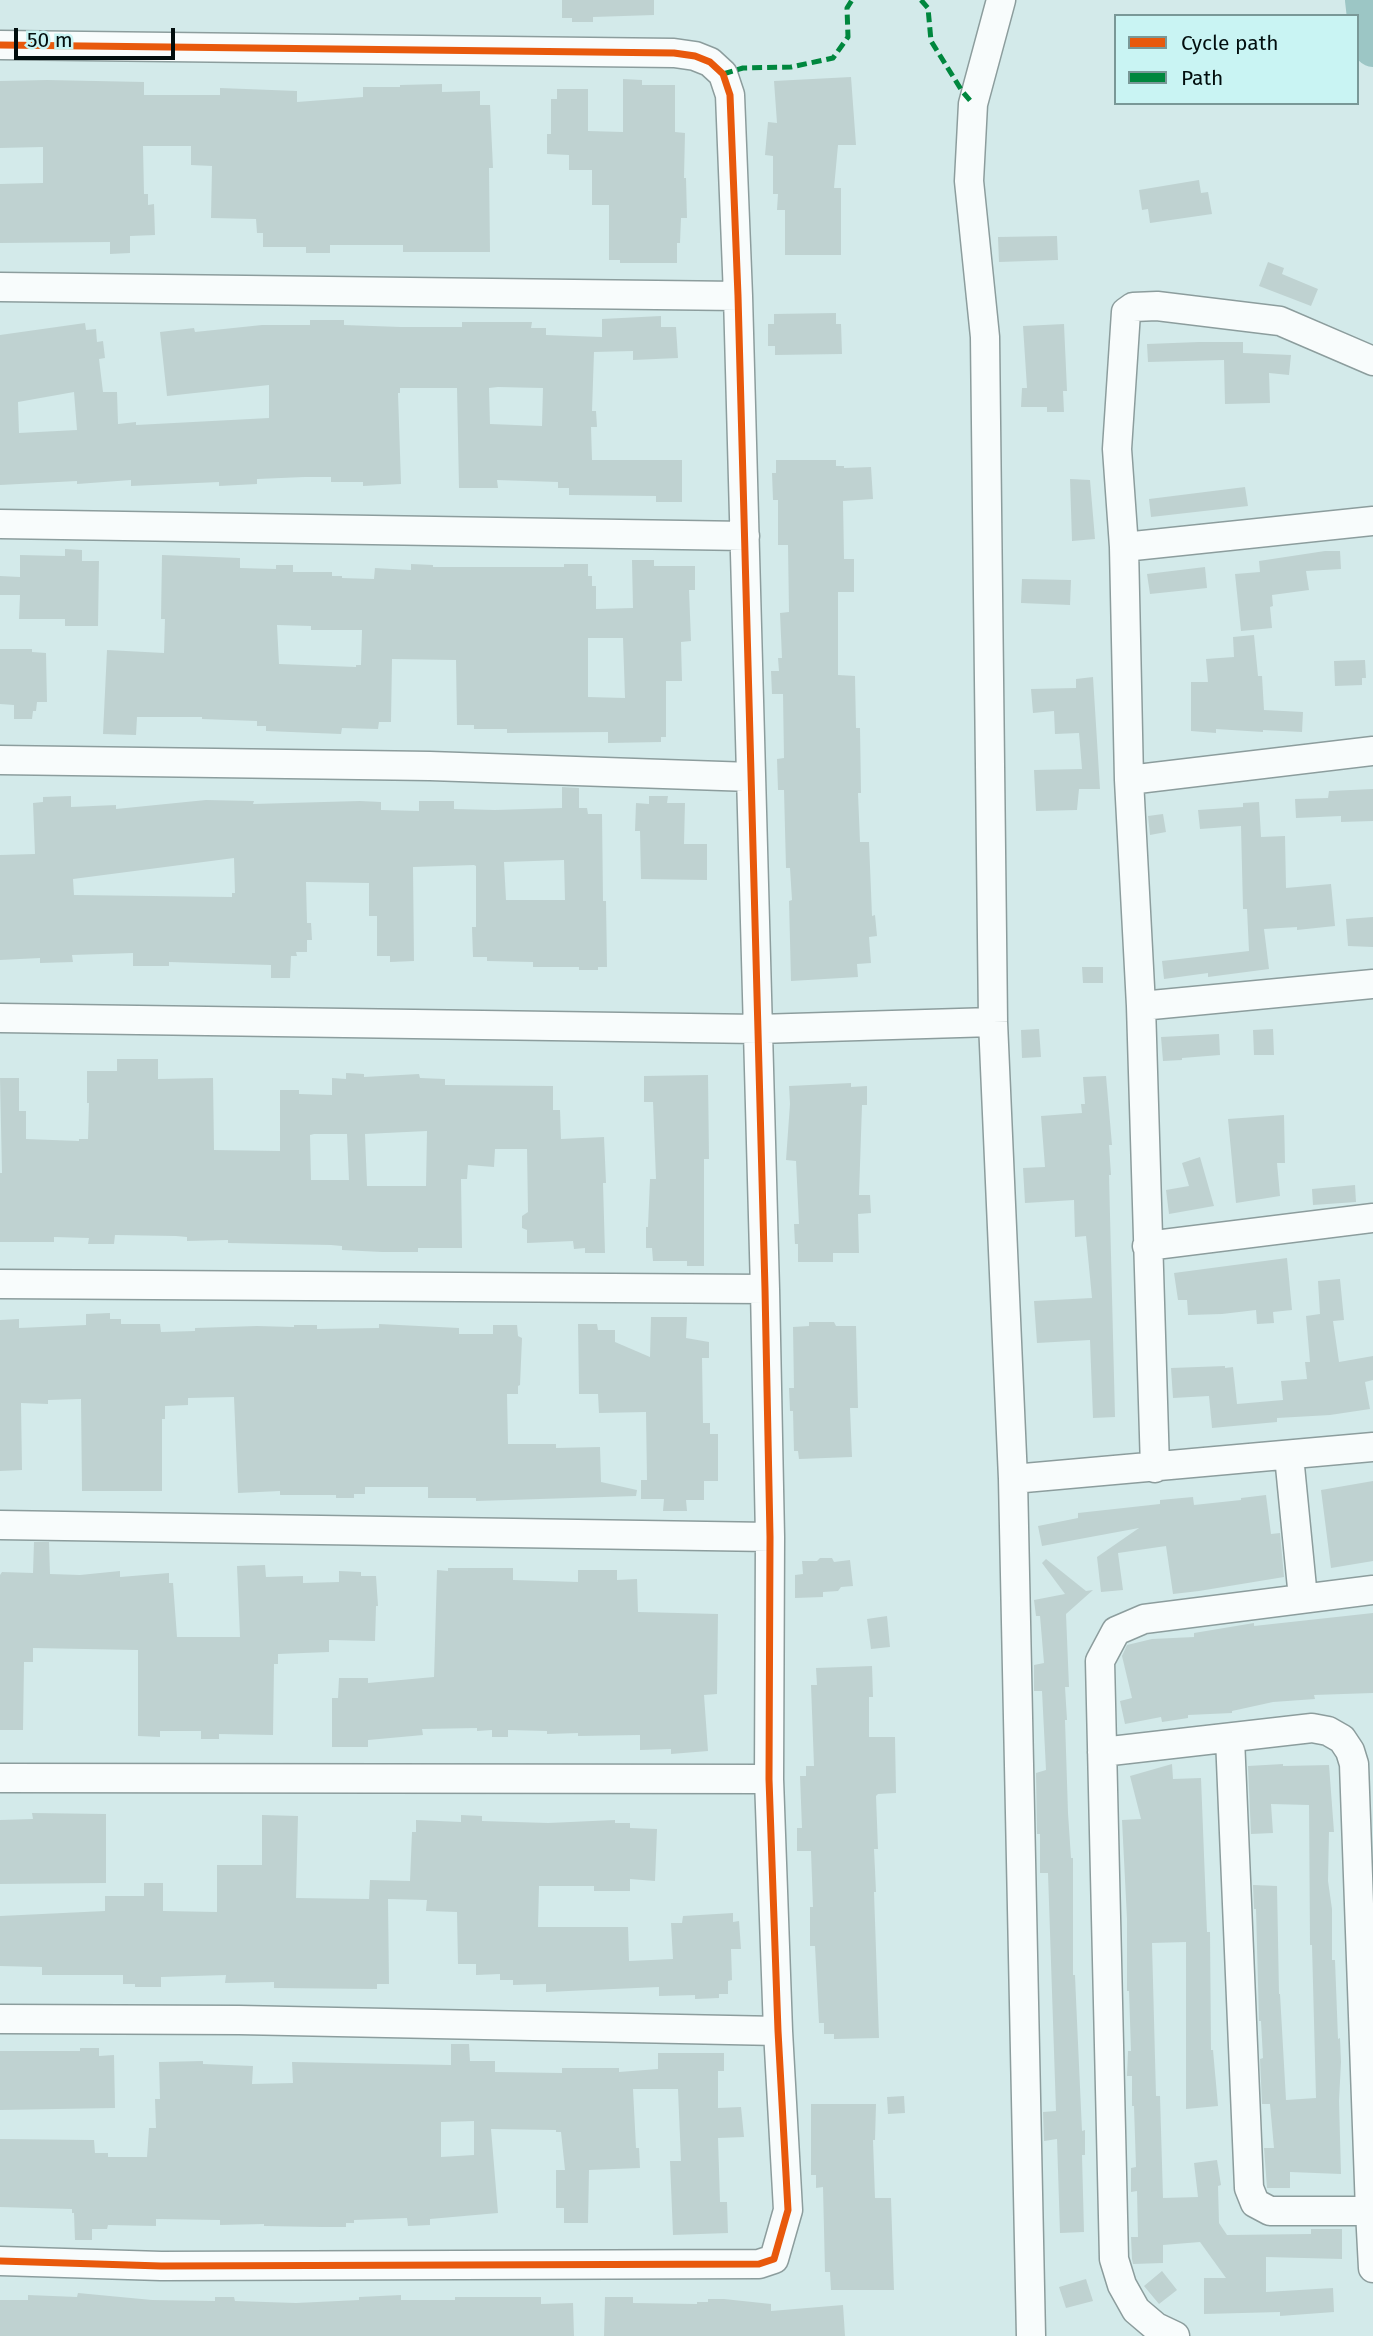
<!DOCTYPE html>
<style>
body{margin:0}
#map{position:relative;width:1373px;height:2336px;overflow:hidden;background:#d3eaea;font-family:"Fira Sans",sans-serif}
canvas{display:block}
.legend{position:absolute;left:1114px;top:14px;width:245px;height:91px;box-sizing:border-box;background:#c9f4f3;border:2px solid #799897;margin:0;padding:9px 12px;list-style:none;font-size:21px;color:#020e0e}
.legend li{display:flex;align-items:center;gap:14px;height:35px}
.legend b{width:35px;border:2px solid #799897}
.scale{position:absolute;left:14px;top:28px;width:161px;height:32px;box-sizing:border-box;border:4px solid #020e0e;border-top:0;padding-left:9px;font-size:21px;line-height:24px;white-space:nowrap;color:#020e0e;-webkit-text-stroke:5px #c9f4f3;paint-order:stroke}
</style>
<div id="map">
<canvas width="1373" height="2336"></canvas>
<ul class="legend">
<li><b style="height:9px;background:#e8590c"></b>Cycle path</li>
<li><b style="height:9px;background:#00873e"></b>Path</li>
</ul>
<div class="scale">50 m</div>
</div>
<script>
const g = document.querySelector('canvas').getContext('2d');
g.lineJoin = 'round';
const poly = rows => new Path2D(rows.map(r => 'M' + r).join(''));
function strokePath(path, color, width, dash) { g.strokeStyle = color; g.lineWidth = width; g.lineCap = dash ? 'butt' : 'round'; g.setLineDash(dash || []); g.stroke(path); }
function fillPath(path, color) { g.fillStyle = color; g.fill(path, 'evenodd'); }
const river = poly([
 [1364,0,1368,35,1373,48]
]);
const building = poly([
 [562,0,654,0,654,15,593,17,593,22,572,22,572,18,562,18],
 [851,77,856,145,838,145,834,188,841,188,841,255,785,255,785,210,777,210,778,194,773,194,773,156,765,155,768,122,777,123,774,81],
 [623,79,642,80,642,85,675,85,675,132,685,133,684,178,686,178,687,218,681,218,680,243,677,243,677,263,620,263,620,260,609,260,609,205,592,205,592,170,569,170,569,155,547,154,547,134,551,134,551,99,557,99,557,89,588,89,588,131,623,132],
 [47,80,144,82,144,95,220,95,220,88,297,91,297,102,363,97,363,87,400,87,400,85,442,84,442,92,480,91,480,105,490,105,493,168,489,168,490,252,403,252,403,245,330,245,330,253,306,253,306,247,263,247,263,233,257,233,256,219,211,218,212,166,191,165,191,146,143,146,144,194,148,194,148,205,154,204,155,235,130,236,130,253,110,254,110,242,0,243,0,184,43,183,43,147,0,148,0,81],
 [1199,180,1201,193,1208,192,1212,214,1150,223,1148,209,1142,210,1139,190],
 [1057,236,1058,260,999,262,998,237],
 [1268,262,1284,268,1282,274,1318,289,1311,306,1259,286],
 [836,313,836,324,841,324,842,354,775,355,775,346,768,346,768,324,774,324,774,314],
 [661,316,661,327,676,327,678,358,633,360,633,351,594,352,592,411,596,411,597,427,591,427,592,460,682,460,682,502,656,502,656,496,569,495,569,488,558,488,558,482,497,480,498,488,459,488,457,388,400,388,400,393,398,393,401,484,363,486,363,482,331,482,331,477,305,477,257,479,257,484,219,486,219,482,131,486,131,480,77,484,77,481,0,485,0,335,85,323,86,330,96,329,97,342,103,341,105,358,99,359,103,392,117,392,118,424,136,422,136,425,269,418,269,385,167,396,160,332,194,328,195,332,262,325,310,325,310,320,344,320,344,325,401,327,462,327,462,322,532,322,531,328,546,328,546,335,602,337,602,319],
 [498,387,543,388,542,426,490,424,489,388],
 [74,392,77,430,19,433,18,402],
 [1064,324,1067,391,1063,391,1064,412,1047,412,1047,407,1021,407,1022,388,1027,388,1023,326],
 [1199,342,1243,342,1243,353,1291,355,1289,375,1269,373,1270,403,1225,404,1224,360,1148,362,1147,344],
 [776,460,836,460,836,466,844,466,844,468,871,467,873,499,843,501,844,559,854,559,854,592,838,592,838,675,855,676,856,728,860,728,861,793,858,793,860,842,869,842,872,916,875,915,877,936,869,937,871,963,857,964,858,977,791,981,789,901,792,900,790,868,786,868,784,790,778,790,777,759,784,758,783,694,772,694,771,671,779,671,778,658,782,658,780,613,789,612,788,545,778,545,778,500,773,500,772,473,776,473],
 [1070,479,1090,480,1095,539,1072,541],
 [1245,487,1248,506,1151,517,1149,499],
 [65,549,82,550,82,561,99,561,98,626,65,626,65,619,19,619,20,595,0,595,0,576,20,577,20,555,65,556],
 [1325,551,1340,551,1341,569,1306,571,1309,590,1272,595,1273,606,1270,607,1272,628,1241,631,1235,574,1260,572,1259,561],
 [162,555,240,558,240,568,276,569,276,565,293,565,293,572,332,572,332,576,342,576,342,578,374,579,375,568,411,570,411,564,433,565,433,567,564,567,564,564,588,564,588,576,592,576,592,586,596,586,596,609,633,608,632,560,654,560,654,566,695,566,695,590,689,590,691,641,681,642,682,681,666,681,666,737,661,737,661,742,608,743,608,732,507,733,507,729,474,729,474,725,457,725,456,660,392,659,391,722,379,722,378,729,342,728,341,734,266,731,266,726,257,726,257,721,202,719,202,717,137,717,136,735,103,734,107,650,164,653,165,619,161,619],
 [277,625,311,626,311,630,362,630,361,665,356,665,356,667,279,664],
 [588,638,623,638,625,698,588,697],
 [1205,567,1207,588,1150,594,1147,574],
 [1022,579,1071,580,1070,605,1021,603],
 [1254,635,1258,676,1262,676,1264,710,1303,712,1302,732,1263,730,1263,732,1216,729,1216,733,1191,731,1191,682,1208,682,1206,659,1234,657,1233,637],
 [0,649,32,649,32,652,46,653,47,702,37,702,36,711,33,711,32,719,14,719,14,705,0,704],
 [1365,660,1366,678,1362,678,1362,685,1335,686,1334,661],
 [1093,677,1100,789,1079,789,1077,810,1036,811,1034,770,1082,769,1079,733,1055,734,1054,711,1033,713,1031,689,1076,688,1076,679],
 [562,787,579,788,579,808,587,808,588,814,602,814,603,901,606,901,607,967,598,967,598,970,579,970,579,967,533,967,533,962,487,961,487,957,473,957,472,927,476,927,476,866,474,865,413,867,414,961,390,962,390,956,377,956,377,916,369,916,369,883,306,882,307,923,311,923,312,940,307,940,307,952,296,952,297,956,291,956,290,978,271,978,271,965,169,962,169,966,133,966,133,953,72,955,73,962,40,963,40,958,0,960,0,855,35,854,33,803,43,802,43,797,71,796,71,807,116,805,116,809,206,800,254,801,253,804,360,801,381,802,381,810,419,811,419,801,454,801,454,809,495,810,562,808],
 [234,858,235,893,232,893,232,897,74,895,73,879],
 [564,860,565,900,506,900,504,862],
 [1373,789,1373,821,1341,822,1341,816,1296,818,1295,799,1328,798,1329,791],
 [649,796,668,796,667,803,685,803,684,844,707,844,707,880,641,879,640,831,635,831,636,803,649,804],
 [1259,802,1261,837,1285,836,1286,888,1331,884,1335,926,1297,930,1297,927,1264,929,1269,969,1208,977,1208,973,1164,979,1162,961,1249,951,1247,909,1243,909,1241,826,1200,829,1198,810,1243,807,1243,803],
 [1163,814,1166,832,1150,835,1148,816],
 [1373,917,1373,947,1348,946,1346,919],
 [1082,967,1103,967,1103,983,1083,983],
 [1039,1029,1041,1057,1022,1058,1021,1030],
 [1273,1029,1274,1055,1254,1055,1253,1030],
 [1219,1034,1220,1055,1182,1058,1182,1060,1163,1061,1161,1037],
 [117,1059,158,1059,158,1079,213,1078,214,1150,280,1151,280,1090,299,1090,299,1094,332,1095,332,1078,346,1079,346,1073,364,1074,364,1077,419,1074,420,1078,445,1079,445,1085,553,1086,553,1110,560,1110,561,1139,604,1137,606,1183,603,1183,605,1253,585,1253,585,1248,574,1249,573,1241,527,1243,527,1230,522,1228,522,1216,528,1212,527,1149,495,1149,494,1167,468,1165,467,1179,461,1179,462,1248,418,1248,418,1252,382,1252,342,1250,342,1246,331,1245,228,1243,228,1240,187,1241,187,1237,176,1236,115,1235,114,1244,88,1244,89,1238,54,1237,54,1242,0,1242,0,1173,2,1173,0,1078,19,1078,19,1111,26,1111,26,1139,79,1141,79,1139,88,1139,89,1103,87,1103,87,1071,117,1071],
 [427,1131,426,1186,367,1186,365,1134],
 [314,1134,347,1134,349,1180,311,1180,310,1135],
 [708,1075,709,1159,704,1159,704,1266,687,1266,687,1261,653,1261,652,1248,646,1248,646,1227,648,1227,650,1179,656,1179,653,1102,644,1102,644,1076],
 [1106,1076,1112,1145,1109,1145,1111,1175,1109,1175,1115,1417,1093,1418,1090,1340,1037,1343,1034,1301,1092,1298,1086,1236,1075,1237,1074,1200,1025,1203,1023,1168,1045,1167,1041,1116,1082,1113,1081,1104,1085,1104,1083,1077],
 [851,1083,851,1087,867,1086,867,1105,862,1105,859,1195,870,1195,871,1213,858,1214,859,1253,833,1253,833,1262,798,1262,798,1244,795,1244,794,1224,799,1224,796,1161,786,1160,790,1104,789,1086],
 [1284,1115,1285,1163,1277,1163,1280,1196,1236,1203,1228,1119],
 [1200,1157,1214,1206,1169,1214,1166,1190,1189,1186,1182,1163],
 [1355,1185,1356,1202,1313,1205,1312,1189],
 [1287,1258,1292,1310,1273,1312,1274,1323,1257,1324,1256,1310,1222,1314,1188,1315,1187,1300,1178,1300,1174,1273],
 [1340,1279,1344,1320,1333,1321,1339,1362,1373,1356,1373,1380,1365,1382,1370,1409,1330,1415,1277,1418,1277,1422,1212,1428,1209,1396,1173,1398,1171,1368,1225,1366,1225,1368,1233,1367,1237,1404,1283,1400,1281,1381,1307,1379,1305,1362,1310,1362,1306,1316,1320,1314,1318,1281],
 [110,1313,110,1319,121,1319,121,1324,160,1324,161,1332,195,1331,195,1328,257,1326,294,1327,294,1325,317,1325,317,1329,379,1328,379,1324,459,1328,459,1334,493,1334,493,1325,517,1325,518,1336,522,1338,520,1385,518,1386,518,1394,507,1394,508,1444,556,1444,556,1448,600,1447,601,1482,637,1490,636,1496,476,1501,476,1498,428,1498,428,1487,365,1487,365,1494,354,1494,354,1498,336,1498,336,1495,280,1495,280,1491,238,1493,234,1397,188,1398,188,1405,165,1406,165,1419,162,1419,162,1491,82,1491,81,1399,48,1400,48,1404,21,1403,22,1470,0,1471,0,1320,19,1319,19,1328,86,1325,86,1314],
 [651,1317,687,1317,686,1338,709,1342,709,1358,702,1358,703,1423,710,1423,710,1434,718,1434,718,1481,704,1481,704,1500,686,1500,687,1511,663,1511,664,1499,641,1499,641,1480,647,1480,646,1412,599,1413,598,1394,579,1394,578,1324,597,1324,598,1330,615,1330,615,1342,650,1357],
 [809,1322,834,1322,836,1326,856,1326,858,1408,850,1408,852,1457,799,1459,798,1451,794,1451,793,1411,790,1411,789,1388,794,1388,793,1327,809,1326],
 [1373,1481,1373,1561,1331,1568,1321,1490],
 [1266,1495,1271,1534,1280,1533,1284,1577,1199,1591,1173,1594,1166,1546,1118,1553,1123,1590,1101,1592,1097,1557,1139,1528,1042,1546,1038,1526,1078,1518,1078,1513,1160,1504,1160,1500,1193,1497,1194,1505,1241,1500,1241,1498],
 [34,1542,49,1542,50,1574,80,1575,120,1571,120,1577,169,1573,169,1583,173,1583,177,1637,240,1637,237,1566,265,1565,266,1577,303,1576,303,1583,339,1582,339,1571,361,1572,361,1576,376,1576,378,1606,376,1606,375,1641,329,1640,329,1652,278,1654,278,1664,274,1664,273,1735,219,1734,219,1739,201,1739,201,1731,160,1731,160,1737,138,1736,138,1650,33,1648,33,1662,24,1662,23,1730,0,1730,0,1575,2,1572,33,1573],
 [820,1558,832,1558,834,1562,850,1560,853,1586,841,1587,838,1591,823,1592,823,1597,795,1598,795,1575,803,1574,802,1561,817,1561],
 [1046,1559,1086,1591,1093,1590,1066,1614,1069,1687,1065,1687,1067,1720,1065,1720,1068,1813,1071,1858,1073,1858,1073,1975,1075,1975,1076,1999,1082,2131,1085,2130,1085,2155,1082,2155,1084,2232,1060,2233,1057,2139,1044,2141,1043,2112,1056,2111,1048,1873,1040,1873,1040,1834,1037,1834,1036,1773,1046,1770,1042,1691,1034,1691,1034,1665,1044,1663,1040,1616,1036,1616,1034,1600,1065,1594,1042,1563],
 [448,1568,513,1568,513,1580,578,1582,578,1570,617,1570,617,1580,637,1579,638,1612,718,1614,717,1694,704,1695,708,1751,671,1754,671,1749,640,1750,640,1735,578,1736,578,1733,547,1734,547,1731,508,1730,508,1737,492,1737,492,1730,477,1731,477,1728,422,1729,423,1735,368,1740,368,1747,332,1747,332,1698,338,1698,339,1678,368,1678,368,1683,434,1677,437,1570,448,1571],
 [1373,1613,1373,1693,1314,1695,1315,1699,1273,1702,1232,1711,1232,1713,1188,1715,1188,1718,1162,1722,1161,1717,1125,1724,1120,1701,1132,1698,1122,1656,1127,1645,1152,1639,1194,1637,1194,1633,1254,1623,1254,1626],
 [887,1616,890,1647,871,1649,867,1619],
 [872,1666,873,1697,869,1697,869,1737,895,1737,896,1793,878,1794,876,1796,878,1849,874,1849,876,1892,874,1892,879,2038,834,2039,834,2034,824,2034,824,2023,819,2023,815,1946,810,1946,810,1907,813,1907,811,1851,797,1851,797,1828,802,1828,800,1776,806,1776,806,1766,814,1766,811,1685,817,1685,816,1668],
 [1172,1764,1173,1779,1201,1778,1207,1932,1210,1932,1211,2050,1213,2050,1218,2106,1186,2109,1186,1942,1152,1943,1156,2096,1160,2096,1163,2198,1198,2197,1194,2163,1217,2160,1221,2185,1218,2186,1219,2223,1227,2235,1311,2234,1311,2229,1342,2229,1342,2259,1266,2257,1266,2292,1333,2288,1334,2312,1280,2316,1280,2312,1204,2314,1204,2278,1226,2278,1200,2242,1163,2245,1163,2263,1133,2264,1132,2259,1131,2237,1138,2237,1137,2191,1131,2192,1131,2168,1136,2167,1134,2106,1132,2106,1132,2076,1127,2076,1128,2051,1131,2051,1129,1991,1127,1991,1127,1919,1122,1820,1141,1819,1130,1776],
 [1283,1764,1283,1766,1329,1765,1334,1832,1329,1832,1328,1881,1332,1909,1332,1960,1335,1960,1338,2039,1340,2038,1341,2062,1339,2101,1341,2174,1290,2172,1290,2188,1267,2188,1264,2148,1274,2148,1270,2104,1262,2104,1260,2059,1263,2058,1261,2021,1259,2021,1256,1909,1254,1909,1253,1885,1277,1886,1279,1994,1280,1994,1286,2100,1316,2098,1312,1945,1310,1945,1309,1805,1271,1804,1273,1833,1251,1834,1248,1766],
 [32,1813,106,1814,106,1883,0,1884,0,1820,33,1819],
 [262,1815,298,1816,296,1898,369,1899,370,1880,410,1881,412,1832,416,1832,416,1820,461,1822,461,1815,482,1816,482,1821,548,1823,615,1820,615,1823,630,1823,630,1828,657,1829,655,1881,630,1879,630,1891,594,1891,594,1886,539,1886,538,1927,628,1927,629,1961,673,1959,671,1923,682,1923,683,1916,733,1913,733,1922,739,1921,741,1949,731,1949,732,1980,728,1981,728,1994,719,1994,719,1998,695,1999,695,1995,659,1996,659,1987,546,1992,546,1984,513,1985,513,1980,500,1980,500,1974,476,1975,476,1964,458,1964,457,1912,426,1911,427,1900,388,1899,389,1984,377,1984,377,1989,274,1988,274,1982,225,1983,226,1975,161,1977,161,1987,135,1987,135,1984,123,1984,123,1975,42,1975,42,1967,0,1966,0,1916,105,1911,105,1896,144,1896,144,1883,163,1883,163,1911,217,1912,217,1865,262,1865],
 [451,2044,469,2044,470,2061,495,2061,495,2072,562,2073,562,2068,619,2068,619,2072,658,2069,658,2053,724,2053,724,2071,718,2071,718,2108,741,2107,744,2137,718,2138,720,2202,727,2202,728,2233,673,2235,670,2161,681,2161,678,2089,633,2089,636,2148,639,2148,640,2168,589,2170,588,2223,564,2223,564,2208,556,2208,556,2170,565,2170,561,2132,556,2132,556,2130,491,2129,498,2213,430,2219,430,2225,408,2226,407,2218,354,2220,354,2223,346,2223,346,2227,322,2227,264,2226,264,2224,220,2225,220,2220,156,2219,156,2226,108,2225,107,2229,92,2229,92,2240,75,2240,74,2213,72,2213,72,2209,0,2207,0,2139,94,2140,95,2153,108,2153,108,2157,147,2157,149,2128,156,2128,155,2099,160,2099,159,2062,203,2061,203,2064,253,2066,252,2084,293,2083,292,2062,451,2065],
 [474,2121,474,2155,441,2157,441,2122],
 [80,2048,99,2048,99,2056,114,2055,115,2108,0,2110,0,2051,80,2051],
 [904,2096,905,2113,888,2114,887,2097],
 [811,2104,876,2104,875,2140,873,2140,875,2198,891,2198,894,2290,831,2290,830,2272,825,2272,823,2187,816,2188,816,2175,811,2175],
 [1162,2271,1177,2290,1159,2304,1144,2286],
 [1086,2279,1093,2301,1066,2308,1059,2287],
 [78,2293,152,2300,215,2301,215,2297,234,2297,235,2301,296,2303,359,2300,359,2297,401,2295,401,2300,455,2300,455,2297,541,2297,541,2304,573,2303,574,2336,0,2336,0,2300,28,2300,28,2295,77,2297],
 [605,2297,633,2297,633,2303,697,2304,697,2302,708,2302,708,2299,724,2299,771,2304,771,2311,843,2305,845,2336,604,2336]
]);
const minor = poly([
 [1001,0,973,104,969,181,985,337,993,1022,1013,1479,1031,2336],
 [0,45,674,53,695,56,710,62,723,74,730,95,738,296,765,1289,770,1537,769,1779,778,2031,788,2210,774,2259,759,2264,161,2266,0,2261],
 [0,287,738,296],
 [0,524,745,536],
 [1124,547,1373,521],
 [0,760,430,766,751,777],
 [1129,780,1373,751],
 [1141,1006,1373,984],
 [0,1018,758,1029,993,1022],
 [1147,1246,1373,1218],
 [0,1284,765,1289],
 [1289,1456,1303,1598],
 [1155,1468,1141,1006,1129,780,1124,547,1117,449,1126,312,1133,307,1157,306,1280,321,1373,361],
 [1013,1479,1373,1447],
 [0,1525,770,1537],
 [1102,1752,1312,1728,1328,1731,1342,1739,1350,1751,1354,1764,1370,2211,1270,2211,1255,2203,1249,2188,1230,1738],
 [0,1778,769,1779],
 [0,2019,239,2020,778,2031],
 [1370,2211,1373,2268],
 [1175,2336,1156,2327,1136,2310,1122,2285,1114,2259,1100,1661,1116,1631,1144,1619,1373,1590]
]);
const quiet = poly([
 [921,0,928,8,931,41,962,91,973,104],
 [723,74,743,68,791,67,833,58,848,37,847,8,852,0]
]);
const cycleway = poly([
 [0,45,674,53,695,56,710,62,723,74,730,95,738,296,765,1289,770,1537,769,1779,778,2031,788,2210,774,2259,759,2264,161,2266,0,2261]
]);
strokePath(river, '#9cc6c5', 38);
fillPath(building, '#bfd2d1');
strokePath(minor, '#8c9d9d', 31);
strokePath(minor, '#f8fcfc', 28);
strokePath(quiet, '#00873e', 5, [10, 5]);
strokePath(cycleway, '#e8590c', 7);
</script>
